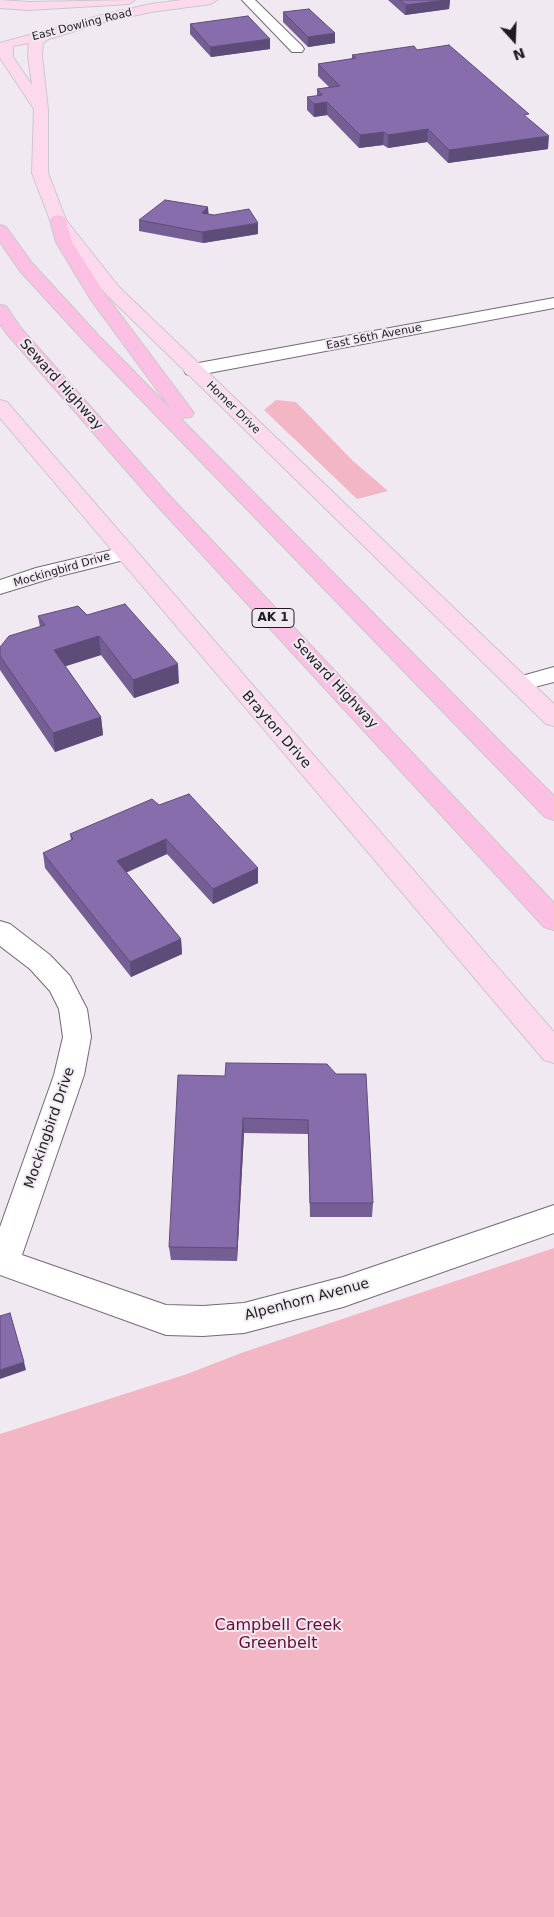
<!DOCTYPE html>
<style>
body{margin:0}
#map{position:relative;width:554px;height:1917px;overflow:hidden;background:#f1e9f2;font-family:"DejaVu Sans",sans-serif}
canvas{display:block}
.north{position:absolute;left:489px;top:15px;width:50px;height:50px;-webkit-text-stroke:4px #f1e9f2;paint-order:stroke;rotate:160deg;font-size:14px;font-weight:700;line-height:20px;text-align:center;color:#1f1c20}
.north::after{content:'';display:block;margin:auto;width:18px;height:22px;background:#1f1c20;clip-path:polygon(50% 0,100% 100%,50% 72%,0 100%)}
</style>
<div id="map">
<canvas width="554" height="1917"></canvas>
<div class="north">N</div>
</div>
<script>
const g = document.querySelector('canvas').getContext('2d');
g.lineJoin = 'round';
function fillPath(path, color) { g.fillStyle = color; g.fill(path, 'evenodd'); }
const poly = rows => new Path2D(rows.map(r => 'M' + r).join(''));
function strokePath(path, color, width, dash) { g.strokeStyle = color; g.lineWidth = width; g.lineCap = dash ? 'butt' : 'round'; g.setLineDash(dash || []); g.stroke(path); }
function drawText(font, color, halo, rows, align = 'center') {
  g.font = font + ' "DejaVu Sans",sans-serif'; g.lineWidth = 4; g.setLineDash([]); g.textBaseline = 'middle'; g.strokeStyle = halo; g.fillStyle = color; for (const [text, x, y, turn = 0] of rows) {
    g.save(); g.translate(x, y); g.rotate((+turn || 0) * Math.PI / 180); g.textAlign = isNaN(turn) ? turn : align; if (halo) g.strokeText(text, 0, 0); g.fillText(text, 0, 0); g.restore();
  }
}
const green = poly([
 [276,400,296,402,352,460,388,491,357,499,264,410],
 [554,1248,554,1917,0,1917,0,1434,187,1374,244,1352]
]);
const minor = poly([
 [242,0,255,0,302,46,304,49,302,52,292,52,242,0],
 [554,298,554,308,193,376,186,374,184,370,186,366,193,364,554,298],
 [124,547,132,548,135,553,132,558,52,578,0,594,0,580,36,568,124,547],
 [554,667,554,682,519,691,511,689,507,684,511,679,554,667],
 [0,921,10,924,50,955,70,976,87,1009,91,1037,84,1075,22,1255,166,1305,203,1306,244,1303,343,1277,554,1205,554,1233,343,1307,244,1333,203,1336,166,1335,0,1275,0,1227,54,1075,63,1037,59,1009,50,991,30,969,0,946,0,921]
]);
const major = poly([
 [0,0,29,2,135,0,129,4,29,10,0,8,0,0],
 [182,0,217,0,211,4,151,12,105,22,49,39,43,43,42,56,48,110,48,173,66,220,119,287,554,704,554,726,546,724,107,295,85,269,50,220,32,173,34,109,0,58,0,43,102,15,151,4,182,0],
 [29,43,28,56,32,85,13,57,13,46,29,43],
 [0,400,7,402,554,1032,554,1063,544,1060,0,418,0,400]
]);
const highway = poly([
 [58,215,64,217,66,220,72,242,105,294,194,413,191,417,180,418,554,796,554,820,545,817,87,344,20,271,0,242,0,225,6,227,32,263,99,336,171,409,91,300,56,242,50,220,52,217,58,215],
 [0,305,6,306,20,327,166,492,554,903,554,930,544,927,152,500,7,334,0,324,0,305]
]);
const wall = poly([
 [388,0,450,0,449,9,405,15],
 [283,12,335,43,308,47,283,22],
 [190,24,270,39,270,49,211,57,190,34],
 [417,50,528,119,548,149,448,163,427,142,388,148,383,145,359,148,327,115,314,117,307,110,307,97,317,96,317,89,329,87,318,76,318,64,352,59,352,55],
 [139,220,258,234,203,243,139,231],
 [87,615,179,683,134,698,101,655,65,666,101,717,103,735,55,752,0,670,0,647,40,627,38,616],
 [159,805,258,868,258,883,213,904,167,854,126,872,181,939,182,954,131,977,45,868,43,853,71,840,70,834],
 [327,1064,373,1203,372,1217,310,1217,308,1134,244,1133,237,1261,171,1260,169,1247,225,1076]
]);
const shadedWall = poly([
 [446,0,450,0,449,9,405,15,406,5],
 [335,33,335,43,308,47,308,37],
 [270,39,270,49,211,57,210,47],
 [327,102,327,115,314,117,314,104],
 [428,129,427,142,388,148,388,135],
 [384,132,383,145,359,148,360,135],
 [549,136,548,149,448,163,449,150],
 [208,207,209,218,202,213],
 [258,223,258,234,203,243,202,232],
 [99,636,101,655,57,669,54,650],
 [178,664,179,683,134,698,133,680],
 [101,717,103,735,55,752,53,733],
 [166,839,167,854,119,876,117,861],
 [258,868,258,883,213,904,213,889],
 [181,939,182,954,131,977,130,962],
 [243,1118,244,1133,237,1261,237,1248],
 [24,1362,26,1370,0,1379,0,1370]
]);
const building = poly([
 [400,0,446,0,406,5,400,0],
 [309,9,335,33,308,37,283,12,309,9],
 [248,16,270,39,210,47,190,24,248,16],
 [449,45,529,114,524,115,549,136,449,150,428,129,388,135,384,132,360,135,327,102,314,104,307,97,322,95,317,89,340,86,318,64,356,58,352,55,414,46,417,50,449,45],
 [165,200,208,207,202,213,214,215,249,209,258,223,202,232,139,220,165,200],
 [125,604,178,664,133,680,99,636,54,650,101,717,53,733,0,656,0,647,9,636,45,625,38,616,78,606,87,615,125,604],
 [189,794,258,868,213,889,166,839,117,861,181,939,130,962,43,853,73,839,70,834,152,799,159,805,189,794],
 [226,1063,327,1064,336,1074,366,1074,373,1203,310,1203,308,1120,243,1118,237,1248,169,1247,178,1075,225,1076,226,1063],
 [10,1313,24,1362,0,1370,0,1316,10,1313]
]);
const farStreetnames = [
 ["East Dowling Road",82,25,-14],
 ["East 56th Avenue",374,337,-11],
 ["Homer Drive",233,408,44],
 ["Mockingbird Drive",62,570,-16]
];
const shields = [
 [273,618,42]
];
const shieldNames = [
 ["AK 1",273,618]
];
const streetNames = [
 ["Seward Highway",61,385,48],
 ["Seward Highway",335,684,47],
 ["Brayton Drive",276,730,49],
 ["Mockingbird Drive",50,1128,-71],
 ["Alpenhorn Avenue",307,1300,-15]
];
const nearParknames = [
 ["Campbell Creek",278,1626],
 ["Greenbelt",278,1644]
];
fillPath(green, '#f3b6c4');
strokePath(minor, '#726b73', 2);
strokePath(major, '#c9c9c9', 2);
strokePath(highway, '#c9c9c9', 2);
fillPath(minor, '#fff');
fillPath(major, '#fdd9ee');
fillPath(highway, '#fbc0e3');
fillPath(wall, '#745e93');
fillPath(shadedWall, '#5e4c78');
fillPath(building, '#876dab');
strokePath(building, '#5e4c78', 1);
drawText('11px', '#1f1c20', '#f1e9f2', farStreetnames);
for (const [x, y, w] of shields) { const box = new Path2D(); box.roundRect(x - w / 2, y - 9.5, w, 19, 4); g.fillStyle = '#f1e9f2'; g.fill(box); strokePath(box, '#1f1c20', 1); }
drawText('bold 12px', '#1f1c20', null, shieldNames);
drawText('14px', '#1f1c20', '#f1e9f2', streetNames);
drawText('16px', '#690b33', '#f1e9f2', nearParknames);
</script>
